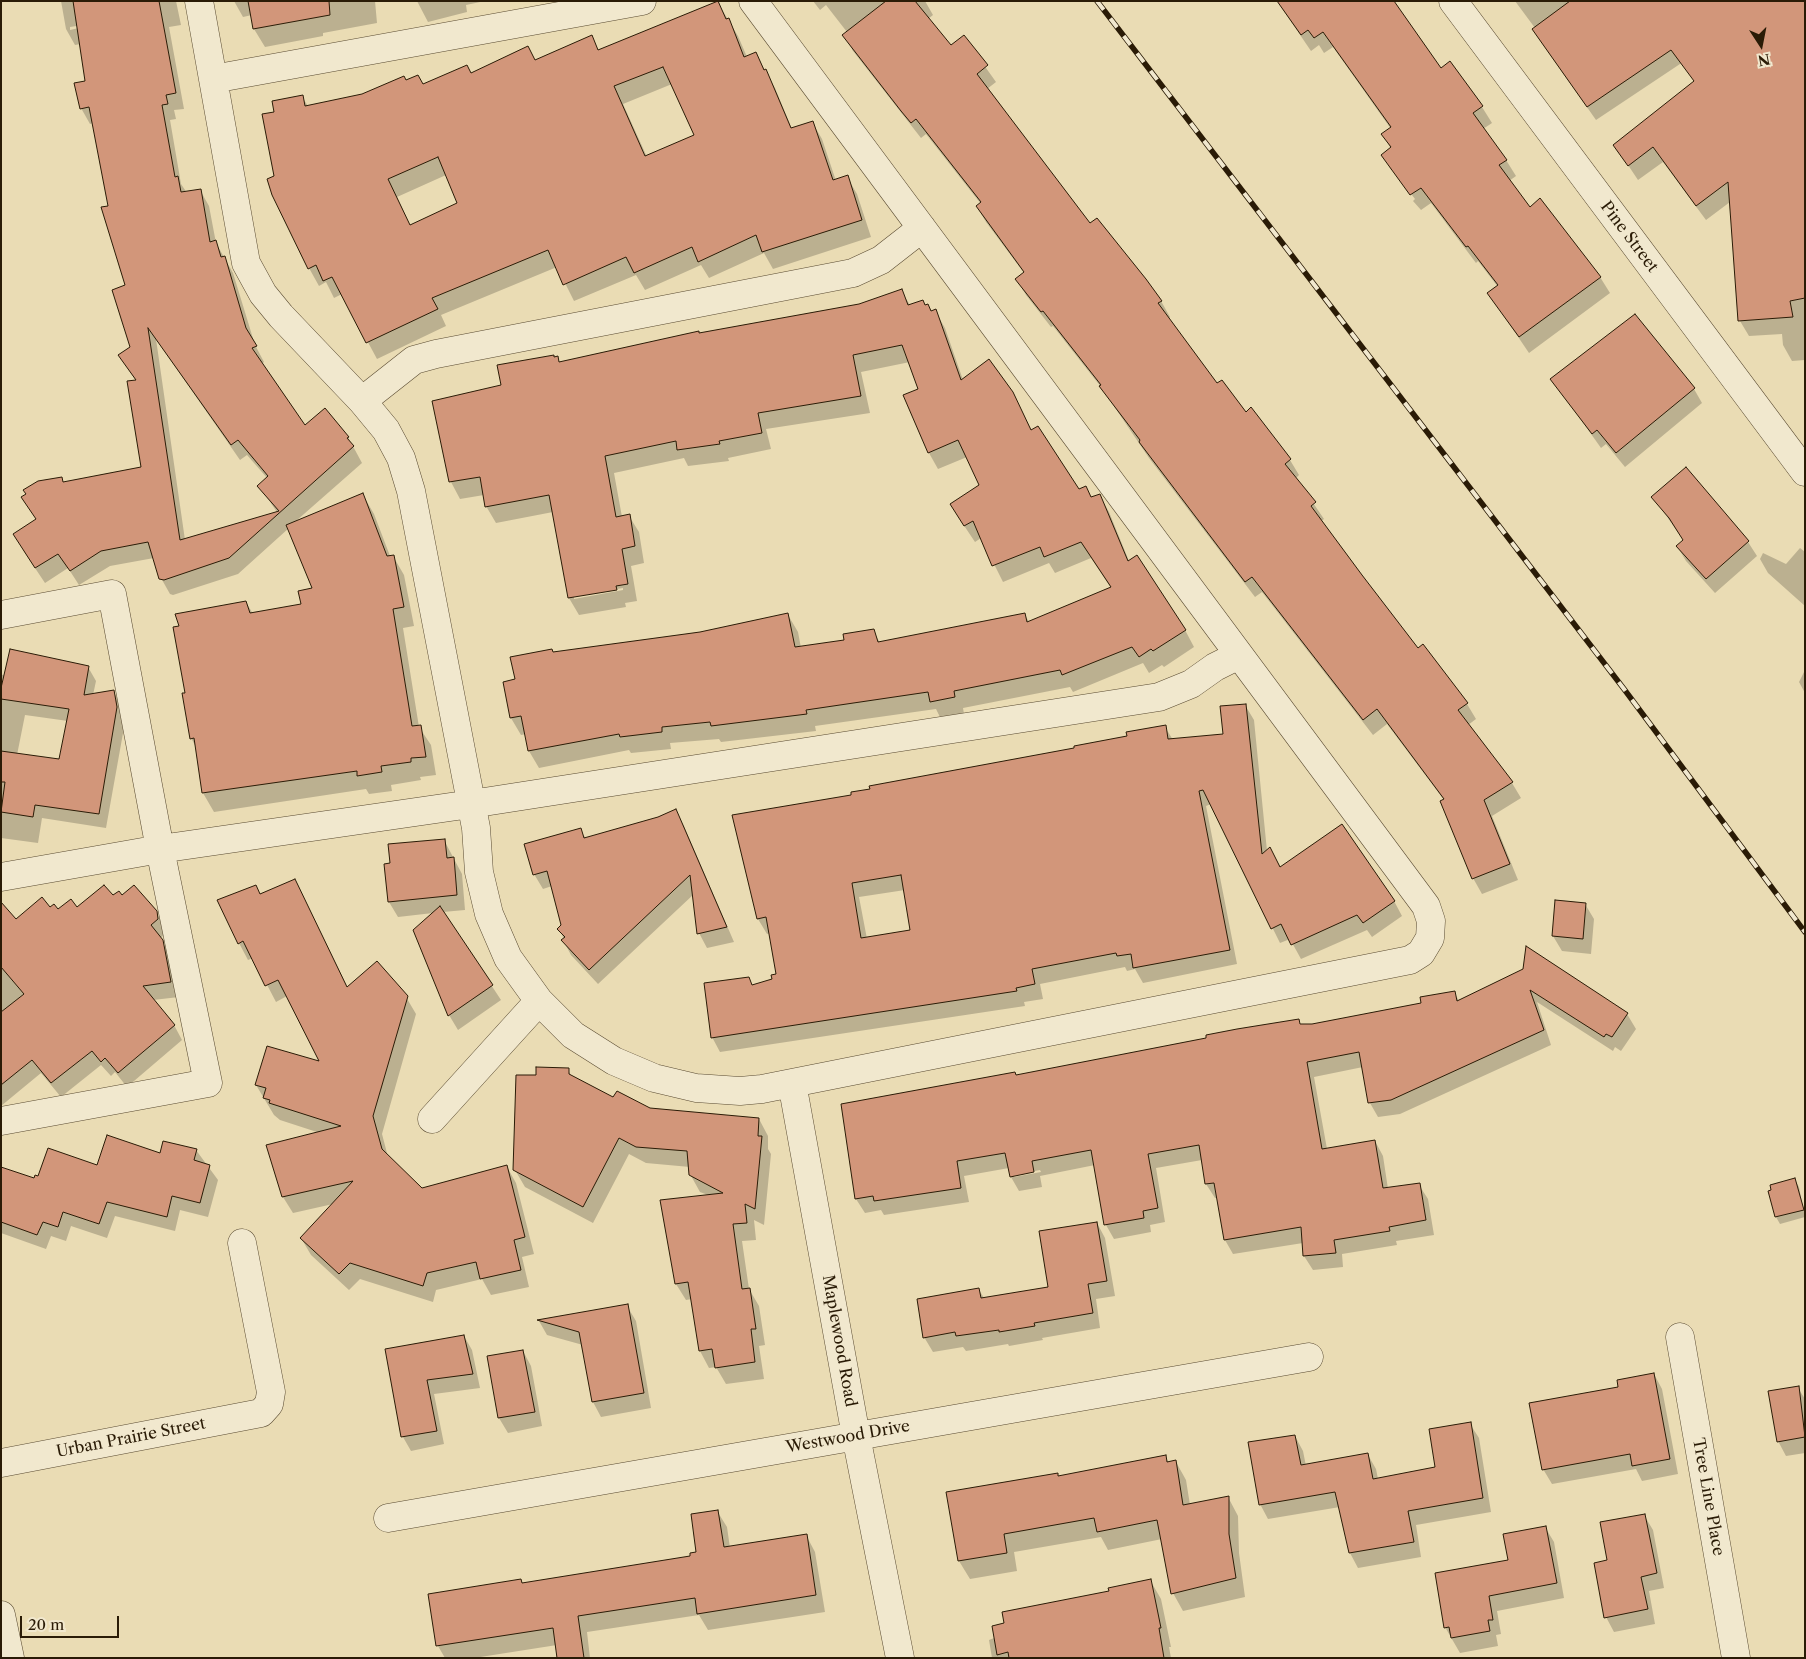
<!DOCTYPE html>
<style>
body{margin:0}
#map{position:relative;width:1806px;height:1659px;overflow:hidden;background:#eadcb4;font-family:"Libre Caslon Text",serif}
canvas{display:block}
.frame{position:absolute;inset:0;border:2px solid #2a1b06;pointer-events:none}
.north{position:absolute;left:1736px;top:20px;width:50px;height:50px;-webkit-text-stroke:4px #f1e8ce;paint-order:stroke;rotate:169deg;font-size:14px;font-weight:700;line-height:20px;text-align:center;color:#2a1b06}
.north::after{content:'';display:block;margin:auto;width:18px;height:22px;background:#2a1b06;clip-path:polygon(50% 0,100% 100%,50% 72%,0 100%)}
.scale{position:absolute;left:20px;top:1616px;width:99px;height:22px;box-sizing:border-box;border:2px solid #2a1b06;border-top:0;padding-left:6px;font-size:15px;line-height:18px;white-space:nowrap;color:#2a1b06;-webkit-text-stroke:4px #f1e8ce;paint-order:stroke}
</style>
<div id="map">
<canvas width="1806" height="1659"></canvas>
<div class="frame"></div>
<div class="north">N</div>
<div class="scale">20 m</div>
</div>
<script>
const g = document.querySelector('canvas').getContext('2d');
g.lineJoin = 'round';
function fillPath(path, color) { g.fillStyle = color; g.fill(path, 'evenodd'); }
const poly = rows => new Path2D(rows.map(r => 'M' + r).join(''));
function strokePath(path, color, width, dash) { g.strokeStyle = color; g.lineWidth = width; g.lineCap = dash ? 'butt' : 'round'; g.setLineDash(dash || []); g.stroke(path); }
function drawText(font, color, halo, rows, align = 'center') {
  g.font = font + ' "Libre Caslon Text",serif'; g.lineWidth = 4; g.setLineDash([]); g.textBaseline = 'middle'; g.strokeStyle = halo; g.fillStyle = color; for (const [text, x, y, turn = 0] of rows) {
    g.save(); g.translate(x, y); g.rotate((+turn || 0) * Math.PI / 180); g.textAlign = isNaN(turn) ? turn : align; if (halo) g.strokeText(text, 0, 0); g.fillText(text, 0, 0); g.restore();
  }
}
const shadow = poly([
 [61,1,176,1,181,25,169,27,184,109,174,110,176,119,170,120,181,184,187,193,200,190,209,206,216,243,233,273,255,345,264,362,261,364,305,427,348,437,362,463,296,521,363,495,374,514,390,556,393,556,404,575,414,626,403,628,419,727,431,745,436,775,420,777,421,780,391,785,392,791,369,794,366,789,214,812,203,793,197,749,191,738,186,694,246,602,253,614,302,606,313,589,289,528,238,574,173,595,170,594,161,578,154,558,110,566,79,585,68,568,45,583,23,550,37,520,61,478,64,483,142,468,136,381,120,356,131,348,127,286,93,123,90,124,81,108,87,82,81,44,75,45,66,29],
 [83,25,83,27,70,30,70,27],
 [156,339,240,460,247,455,268,479,259,486,277,512,185,540],
 [234,1,375,1,377,23,323,33,323,36,265,47,254,29,252,15,243,17],
 [417,1,485,1,466,5,467,12,428,22],
 [813,1,925,1,933,15,928,19,951,47,964,37,996,82,987,89,1090,225,1161,301,1170,317,1168,319,1217,385,1246,414,1251,409,1290,460,1299,475,1296,478,1324,519,1321,521,1417,650,1423,646,1467,704,1476,719,1468,725,1512,783,1521,798,1492,816,1518,880,1482,894,1473,878,1444,800,1387,724,1373,735,1262,592,1255,597,1149,458,1101,387,1053,326,1051,327,1026,295,1017,280,1024,273,986,222,977,207,981,204,926,134,921,138,853,51,844,35,847,32,826,5,820,10],
 [1277,1,1390,1,1441,69,1450,63,1482,107,1492,123,1483,129,1506,160,1516,176,1509,181,1530,208,1600,277,1610,293,1529,353,1489,294,1498,287,1478,261,1476,263,1431,203,1421,210,1413,201,1415,199,1393,170,1391,170,1383,155,1391,149,1383,135,1391,129,1333,47,1324,53,1319,45,1311,51],
 [1515,1,1655,1,1695,54,1596,120,1542,43,1533,29,1535,28],
 [1805,1,1805,360,1792,361,1783,345,1782,334,1749,336,1740,321,1730,202,1706,220,1663,162,1638,180,1614,144],
 [718,3,738,36,747,57,756,54,775,88,792,129,812,122,822,139,836,181,847,177,857,194,871,237,773,269,764,253,709,278,701,265,645,290,636,275,574,301,557,267,441,315,446,326,377,359,342,294,334,298,326,282,319,286,309,268,275,176,276,113,302,97,308,106,363,96,405,81,423,85,535,61,591,36,599,51],
 [672,84,695,135,647,157,623,104],
 [446,175,459,204,410,225,397,197],
 [901,291,910,305,928,306,932,312,935,311,945,328,963,380,1012,392,1032,431,1079,490,1086,488,1092,498,1099,495,1109,512,1129,561,1185,630,1194,647,1164,667,1162,665,1149,673,1143,663,1073,692,1070,687,963,708,964,714,941,719,936,709,815,726,816,731,721,742,719,739,670,743,671,749,631,753,629,750,539,768,529,751,526,734,521,735,511,718,505,683,516,680,553,653,700,633,788,615,798,632,801,648,845,641,873,630,880,643,1025,615,1029,622,1111,588,1091,558,1055,573,1049,563,1003,582,981,538,975,542,961,521,981,486,967,457,938,469,929,453,920,390,910,362,861,372,870,413,766,429,771,449,728,458,729,461,688,466,684,458,614,473,622,517,629,516,639,532,644,563,631,566,637,601,625,603,626,607,579,615,569,598,553,512,496,523,486,506,484,495,460,499,451,482,502,386,554,358,557,358,560,363,699,334,859,305],
 [623,588,623,590,574,599,574,596],
 [1552,379,1694,389,1702,403,1625,467,1606,444,1601,448],
 [1686,469,1748,542,1757,556,1715,593,1686,561,1677,546,1684,541,1653,497],
 [1800,548,1805,552,1805,606,1768,573,1760,559,1763,553,1786,564],
 [88,667,96,681,93,695,113,691,121,705,125,722,106,828,42,818,38,843,1,838,1,675],
 [25,715,68,721,60,761,17,755],
 [1805,670,1805,693,1799,682],
 [1245,705,1254,720,1267,851,1270,849,1281,868,1394,901,1402,916,1372,937,1367,930,1301,959,1290,939,1280,943,1211,804,1206,806,1237,964,1143,983,1135,969,1127,971,1125,967,1040,984,1043,999,1024,1002,1025,1006,720,1052,712,1037,752,987,773,980,777,975,770,933,767,934,758,919,733,816,853,796,1076,749,1165,727,1173,740,1224,735],
 [905,890,912,931,867,939,859,897],
 [676,811,684,826,734,942,707,948,699,933,694,894,598,984,571,955,563,940,564,939,559,929,563,925,552,886,543,889,534,874,580,829,586,839,658,819],
 [444,840,462,874,465,910,443,912,501,1000,458,1030,449,1015,433,913,398,917,389,902,391,864],
 [295,880,348,988,406,997,416,1014,382,1134,388,1157,422,1190,507,1167,516,1183,534,1254,522,1257,529,1287,491,1295,482,1279,436,1290,433,1302,360,1279,349,1290,311,1255,301,1238,333,1204,293,1213,283,1197,320,1133,280,1120,274,1115,256,1085,321,1063,287,996,276,1002,253,958,248,960,239,943,260,895],
 [113,897,122,897,156,912,165,927,166,934,160,938,170,956,179,997,153,1000,174,1025,182,1040,127,1087,115,1072,111,1076,101,1065,61,1097,41,1073,1,1106,1,917,16,921,50,909,77,909],
 [1585,904,1594,919,1591,954,1562,951,1553,936],
 [1527,949,1627,1014,1636,1029,1621,1051,1615,1047,1613,1051,1537,1002,1551,1045,1400,1114,1378,1117,1370,1103,1363,1067,1314,1077,1327,1149,1375,1141,1383,1156,1388,1189,1419,1185,1428,1199,1434,1235,1396,1241,1397,1245,1342,1254,1343,1267,1313,1270,1304,1256,1303,1243,1233,1254,1225,1240,1218,1198,1215,1198,1206,1184,1202,1160,1156,1168,1165,1222,1150,1225,1151,1232,1114,1239,1106,1225,1095,1165,1040,1176,1042,1187,1019,1191,1011,1177,1009,1168,964,1176,969,1202,884,1215,881,1210,865,1213,856,1199,842,1105,1016,1076,1298,1021,1301,1026,1312,1025,1422,1004,1454,992,1459,1001,1525,970],
 [1040,1170,1041,1172,1014,1177,1014,1175],
 [568,1070,572,1077,614,1099,650,1110,759,1119,768,1136,768,1149,771,1154,764,1225,754,1220,756,1240,742,1241,749,1289,759,1306,765,1345,759,1346,764,1379,726,1384,716,1367,709,1368,700,1351,692,1299,686,1300,676,1284,708,1195,700,1192,690,1174,690,1167,646,1163,629,1154,593,1223,525,1187,515,1170,537,1077],
 [196,1150,218,1180,208,1217,180,1210,175,1231,115,1216,107,1238,71,1226,66,1241,51,1236,46,1249,1,1233,1,1169,35,1180],
 [1795,1180,1799,1187,1805,1217,1780,1224,1776,1217],
 [1097,1223,1105,1238,1115,1296,1096,1299,1100,1328,1042,1338,1043,1340,1009,1346,1008,1344,966,1351,963,1347,933,1352,924,1337,979,1290,984,1298,1049,1288],
 [627,1306,636,1321,651,1408,601,1417,593,1402,583,1345,547,1335,539,1321],
 [464,1336,472,1350,480,1388,434,1394,444,1444,411,1451,403,1437,386,1350],
 [523,1351,531,1366,542,1426,508,1433,499,1418],
 [1654,1374,1662,1389,1678,1474,1642,1481,1636,1469,1552,1484,1543,1469,1619,1388],
 [1798,1388,1805,1399,1805,1453,1786,1456,1778,1441],
 [1470,1424,1479,1438,1491,1512,1416,1525,1421,1557,1358,1568,1350,1553,1340,1507,1268,1519,1260,1504,1295,1436,1303,1451,1306,1466,1368,1455,1376,1469,1378,1479,1436,1468],
 [1165,1456,1169,1463,1176,1462,1186,1480,1190,1505,1228,1497,1238,1516,1239,1553,1245,1597,1183,1611,1173,1593,1162,1539,1108,1550,1101,1537,1014,1552,1017,1571,970,1579,959,1561,948,1493,1058,1477],
 [717,1511,727,1527,730,1548,806,1535,815,1552,825,1612,708,1630,699,1615,587,1632,590,1658,558,1658,557,1645,474,1658,445,1658,438,1646,521,1580,523,1584,692,1558,698,1553],
 [1644,1515,1653,1530,1664,1588,1649,1591,1655,1624,1614,1632,1606,1617,1609,1561],
 [1545,1527,1554,1542,1564,1598,1497,1611,1501,1634,1496,1635,1498,1646,1460,1653,1445,1627],
 [1150,1580,1161,1599,1171,1647,1169,1647,1171,1658,992,1658,989,1640,1110,1592]
]);
const building = poly([
 [73,1,159,1,176,93,166,95,168,104,162,105,175,177,178,176,181,192,201,189,210,242,216,240,221,257,225,256,246,328,257,346,252,348,305,425,325,408,349,437,347,438,354,446,229,558,164,580,159,579,148,542,101,551,70,571,58,554,35,568,13,534,36,519,21,497,26,494,23,490,38,481,62,477,63,482,141,467,127,381,136,380,118,355,130,347,112,290,125,285,101,207,108,206,89,107,80,109,74,83,85,81,73,1],
 [148,328,231,445,238,440,268,476,257,486,279,511,180,540,148,328],
 [248,1,329,1,330,15,253,29,248,1],
 [718,1,726,19,729,18,744,57,756,52,764,70,766,69,791,128,813,121,833,180,848,175,862,220,762,252,756,235,698,262,692,247,634,273,626,257,563,285,548,250,432,298,438,309,366,343,332,277,323,281,316,265,308,269,272,195,267,179,274,176,262,114,274,112,272,101,303,95,305,106,362,94,404,76,406,80,418,75,423,84,467,65,471,73,528,46,535,60,592,35,598,50,718,1],
 [663,67,694,135,645,156,614,86,663,67],
 [438,157,457,203,410,225,388,179,438,157],
 [886,1,915,1,951,45,964,35,988,65,977,74,1090,223,1097,218,1146,279,1162,301,1158,303,1217,383,1222,380,1246,412,1251,407,1291,459,1285,464,1316,502,1311,506,1362,575,1418,648,1423,644,1468,703,1458,710,1513,782,1484,800,1510,864,1472,879,1440,801,1444,799,1377,709,1363,720,1252,577,1245,582,1139,442,1140,440,1099,386,1101,385,1043,311,1041,312,1015,279,1024,272,976,206,981,202,916,119,911,123,901,111,842,35,886,1],
 [1277,1,1394,1,1441,68,1450,61,1483,106,1473,113,1507,160,1499,165,1530,207,1540,198,1601,277,1519,337,1487,293,1498,285,1468,246,1466,247,1421,188,1410,195,1381,155,1391,147,1381,134,1391,127,1323,32,1314,38,1308,30,1301,35,1277,1],
 [1570,1,1805,1,1805,298,1790,301,1793,317,1738,321,1728,182,1696,206,1653,147,1628,166,1613,145,1694,81,1671,50,1587,107,1532,29,1570,1],
 [902,289,908,305,923,300,925,305,928,304,931,311,936,309,961,380,989,359,1013,392,1031,430,1038,426,1079,489,1086,486,1091,497,1100,494,1128,561,1137,555,1186,630,1153,651,1151,649,1139,657,1132,647,1062,675,1060,670,954,691,955,697,930,702,928,692,806,710,807,714,711,726,710,722,662,727,662,732,620,737,619,734,528,751,521,716,510,718,503,682,515,679,510,657,552,649,553,652,700,632,788,613,795,647,844,640,843,634,874,629,878,642,1025,613,1027,622,1111,587,1081,542,1044,557,1040,547,992,566,973,521,964,526,950,504,979,485,958,440,928,453,903,395,918,389,902,345,853,355,861,396,758,413,762,433,719,441,720,444,677,450,676,441,605,456,616,517,630,514,635,546,622,549,628,584,616,586,617,590,568,598,549,495,485,507,480,477,449,482,432,401,501,385,497,365,554,355,554,357,558,356,559,362,699,331,699,333,859,304,902,289],
 [1635,314,1695,388,1616,453,1597,430,1592,434,1550,379,1635,314],
 [1686,467,1749,541,1706,579,1676,546,1683,540,1669,518,1651,497,1686,467],
 [363,493,387,556,394,555,404,607,393,609,408,701,412,726,421,725,426,757,411,758,411,762,381,766,382,772,357,776,357,771,202,793,194,738,190,739,182,693,185,693,173,627,179,626,175,614,246,601,250,613,301,604,298,591,312,588,286,525,363,493],
 [10,649,89,666,84,695,114,690,117,707,99,814,35,805,33,817,1,812,5,782,1,782,1,751,59,759,69,709,1,699,1,688,10,649],
 [1246,704,1262,854,1270,847,1280,867,1342,824,1395,901,1363,923,1357,915,1291,945,1281,924,1271,929,1203,790,1199,791,1230,950,1133,968,1131,954,1117,956,1116,953,1032,969,1035,984,1016,988,1017,991,711,1038,704,983,749,977,752,985,772,979,771,975,776,974,766,917,757,919,732,815,851,795,851,792,870,789,869,786,1074,748,1074,746,1127,736,1126,732,1166,725,1168,739,1223,734,1220,706,1246,704],
 [901,875,910,930,861,938,852,883,901,875],
 [676,809,727,927,697,934,690,875,589,970,561,940,565,937,557,929,561,925,547,871,533,875,524,844,581,828,584,838,658,817,676,809],
 [445,839,447,858,454,857,457,895,388,902,384,864,390,863,388,844,445,839],
 [295,879,347,987,377,961,408,996,373,1116,382,1149,422,1188,507,1165,525,1237,514,1240,521,1270,480,1279,476,1262,427,1273,423,1286,350,1263,339,1274,300,1238,353,1181,282,1197,266,1145,341,1126,269,1103,270,1100,263,1098,266,1088,255,1085,267,1046,319,1061,278,980,265,986,243,941,238,944,217,900,256,885,260,894,295,879],
 [104,885,113,895,119,891,122,895,134,885,157,911,158,919,151,925,163,940,171,982,143,986,175,1025,118,1073,105,1058,101,1062,92,1051,51,1083,32,1060,1,1085,1,1012,24,994,1,967,1,902,16,919,42,897,50,907,54,904,58,909,71,899,77,907,104,885],
 [1555,900,1586,903,1583,939,1552,936,1555,900],
 [440,906,493,985,448,1016,413,930,440,906],
 [1526,946,1628,1013,1612,1037,1606,1034,1604,1037,1530,990,1544,1030,1391,1100,1368,1103,1359,1052,1307,1062,1322,1149,1375,1140,1383,1188,1420,1183,1426,1220,1389,1227,1390,1231,1334,1240,1336,1253,1303,1256,1301,1227,1224,1240,1214,1183,1205,1184,1199,1145,1148,1154,1158,1208,1143,1211,1144,1218,1104,1225,1091,1150,1032,1161,1034,1172,1010,1177,1005,1153,957,1161,961,1188,874,1201,873,1196,855,1199,841,1104,1015,1072,1016,1075,1206,1038,1206,1035,1237,1029,1299,1019,1300,1024,1312,1024,1421,1003,1420,997,1455,991,1457,1001,1523,969,1526,946],
 [536,1067,569,1068,569,1074,613,1097,617,1091,650,1108,759,1118,758,1136,762,1136,755,1209,745,1204,747,1223,733,1224,742,1289,750,1288,756,1329,751,1329,755,1362,715,1368,712,1349,699,1351,688,1282,675,1284,660,1200,723,1193,689,1175,687,1151,636,1147,619,1138,583,1207,513,1170,516,1075,536,1075,536,1067],
 [107,1135,160,1153,163,1141,197,1149,194,1160,210,1165,200,1203,172,1196,167,1217,107,1202,99,1224,63,1212,58,1227,43,1222,37,1235,1,1222,1,1167,34,1178,35,1175,38,1176,48,1148,97,1165,107,1135],
 [1795,1178,1804,1210,1775,1217,1768,1191,1771,1190,1770,1185,1795,1178],
 [1097,1222,1107,1281,1088,1284,1093,1313,1034,1323,1035,1326,999,1332,999,1330,956,1336,955,1332,923,1338,917,1299,979,1288,981,1298,1048,1287,1039,1231,1097,1222],
 [628,1304,644,1393,592,1402,579,1332,537,1320,628,1304],
 [464,1335,473,1374,427,1380,437,1431,401,1437,385,1349,464,1335],
 [523,1350,535,1412,498,1418,487,1356,523,1350],
 [1654,1373,1670,1459,1632,1466,1630,1454,1542,1470,1529,1403,1618,1387,1617,1380,1654,1373],
 [1799,1386,1805,1437,1777,1442,1768,1391,1799,1386],
 [1471,1422,1483,1498,1408,1511,1414,1542,1349,1553,1335,1492,1259,1505,1248,1442,1295,1435,1301,1465,1368,1453,1373,1479,1435,1467,1429,1429,1471,1422],
 [1166,1455,1167,1462,1176,1460,1183,1505,1229,1496,1229,1534,1236,1578,1171,1594,1157,1520,1097,1532,1094,1518,1004,1534,1007,1553,958,1561,946,1492,1058,1473,1058,1476,1166,1455],
 [718,1510,724,1547,807,1534,816,1595,697,1614,695,1598,578,1616,584,1658,557,1658,553,1628,436,1646,428,1594,521,1579,522,1583,690,1556,690,1553,696,1552,691,1514,718,1510],
 [1645,1514,1657,1573,1641,1577,1648,1609,1604,1618,1594,1563,1607,1560,1600,1522,1645,1514],
 [1546,1526,1557,1583,1489,1596,1493,1620,1488,1620,1490,1631,1451,1638,1449,1627,1444,1628,1435,1573,1508,1560,1503,1534,1546,1526],
 [1151,1579,1161,1628,1159,1628,1164,1658,1009,1658,1008,1652,997,1655,992,1626,1004,1623,1002,1612,1109,1591,1108,1588,1151,1579]
]);
const street = poly([
 [199,1,246,263,263,294,281,316,362,401,386,430,401,458,411,491,476,828,479,872,489,914,508,958,539,1001,573,1035,614,1061,654,1078,696,1088,740,1091,762,1089,1410,960,1421,953,1430,938,1431,921,1426,906,753,1],
 [1453,1,1805,472],
 [213,79,642,1],
 [362,401,414,360,436,354,853,273,881,260,922,228],
 [1,615,112,594,160,849,208,1083,1,1121],
 [1,877,160,849,471,804,1159,697,1191,684,1215,667,1239,655],
 [792,1083,856,1436,900,1658],
 [432,1119,539,1001],
 [1680,1337,1736,1658],
 [1,1463,261,1413,269,1404,271,1392,242,1243],
 [388,1518,1309,1357],
 [1,1615,10,1658]
]);
const rail = poly([
 [1097,1,1624,689,1805,932]
]);
const streetNames = [
 ["Pine Street",1629,237,53],
 ["Maplewood Road",839,1341,80],
 ["Westwood Drive",848,1437,-10],
 ["Urban Prairie Street",131,1438,-11],
 ["Tree Line Place",1708,1497,80]
];
fillPath(shadow, '#0003');
fillPath(building, '#d2967a');
strokePath(building, '#2a1b06', 1);
strokePath(street, '#5a4b32', 29);
strokePath(street, '#f1e8ce', 28);
strokePath(rail, '#2a1b06', 5.5);
strokePath(rail, '#f1e8ce', 4, [11]);
drawText('16px', '#2a1b06', '#f1e8ce', streetNames);
</script>
